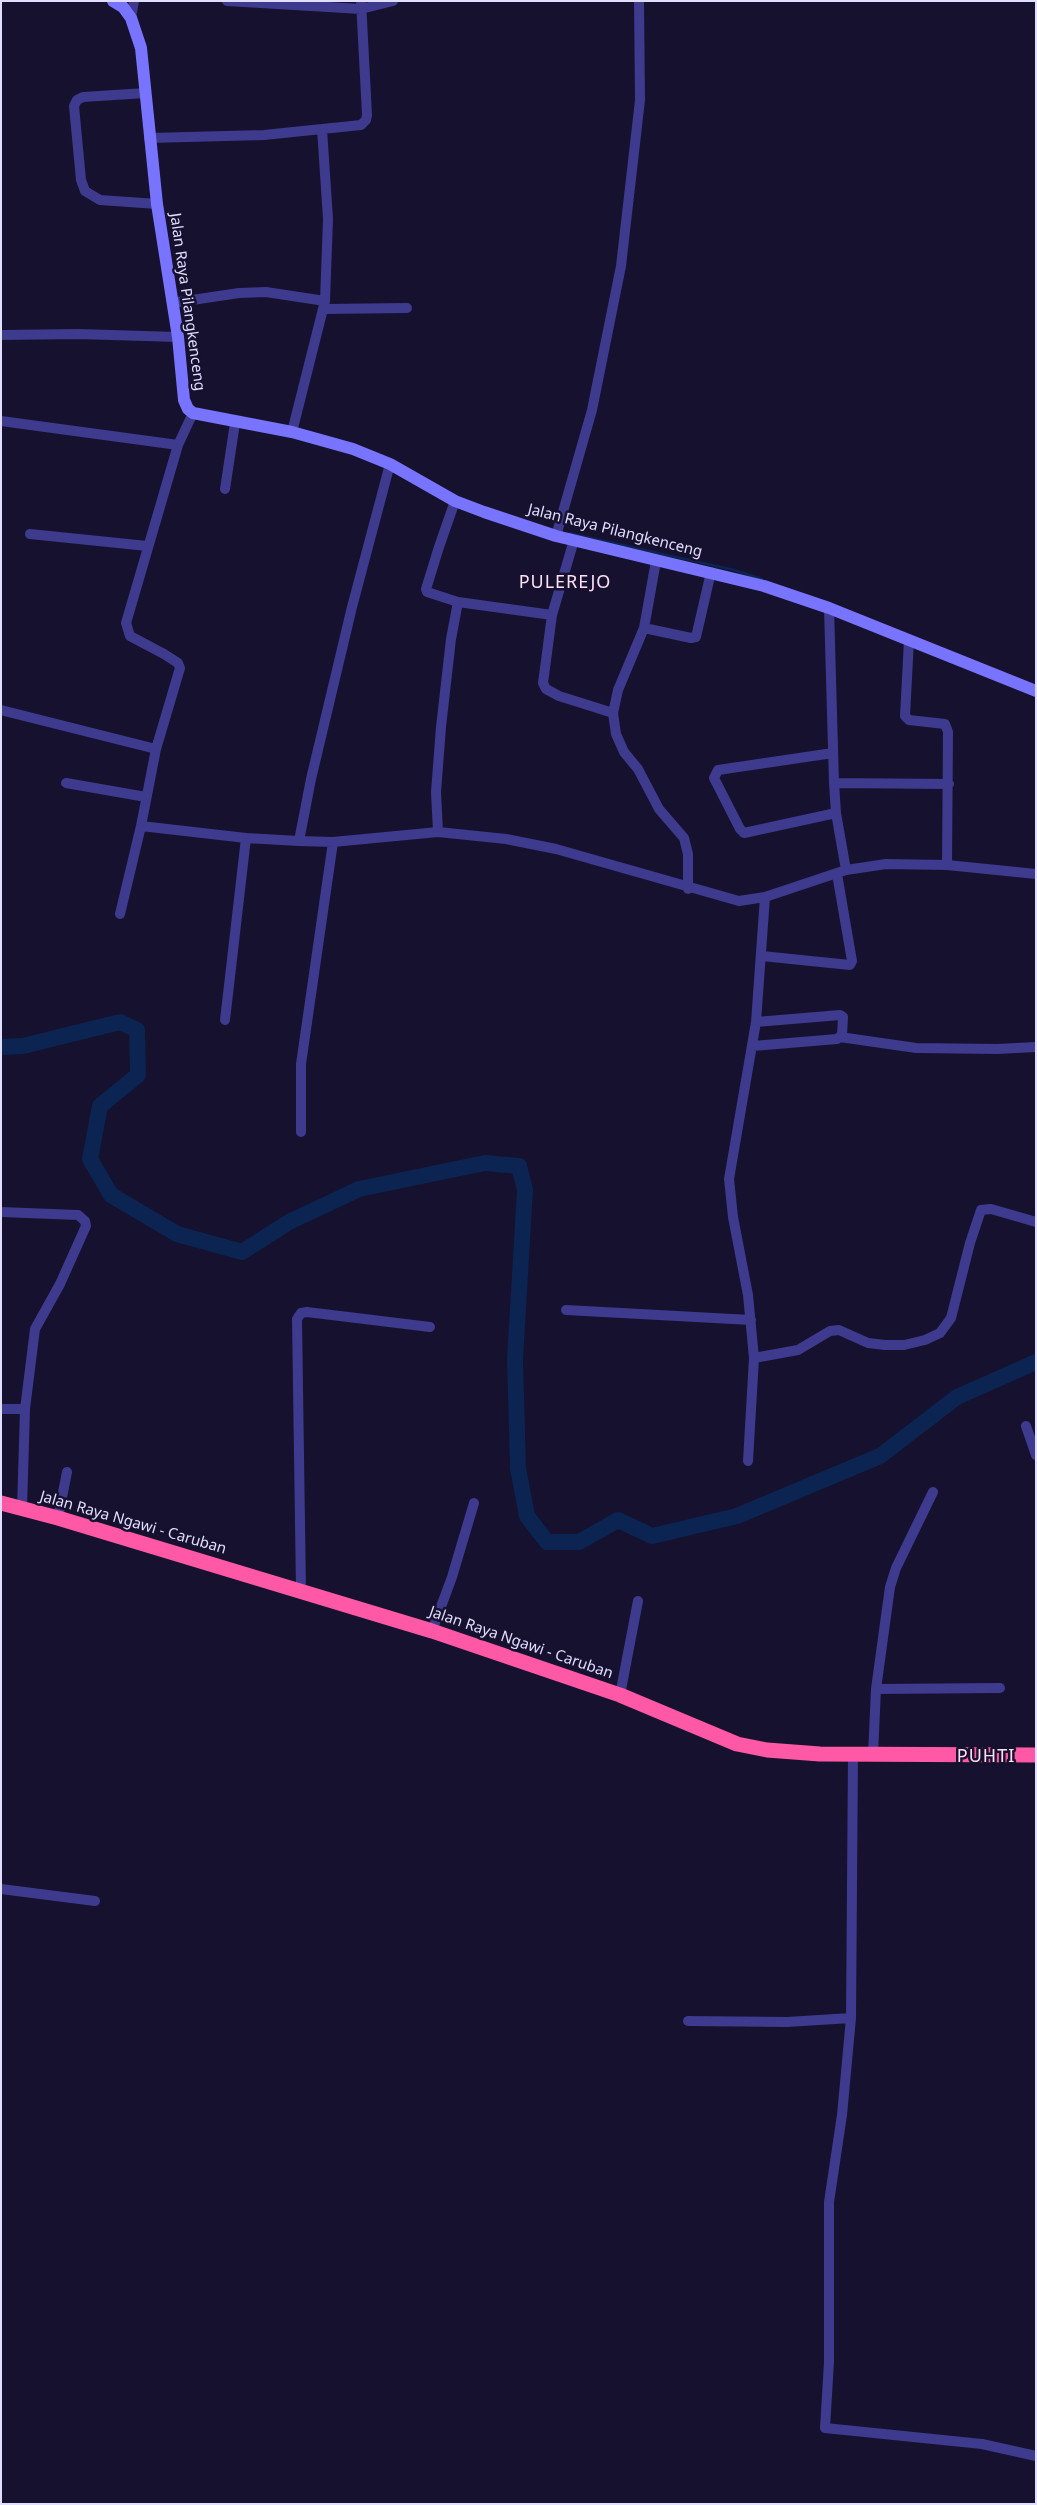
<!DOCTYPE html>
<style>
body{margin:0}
#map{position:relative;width:1037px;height:2505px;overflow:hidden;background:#16112e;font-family:"Noto Sans",sans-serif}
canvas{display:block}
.frame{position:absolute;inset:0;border:2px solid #e1ddff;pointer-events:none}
</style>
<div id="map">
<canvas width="1037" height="2505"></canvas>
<div class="frame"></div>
</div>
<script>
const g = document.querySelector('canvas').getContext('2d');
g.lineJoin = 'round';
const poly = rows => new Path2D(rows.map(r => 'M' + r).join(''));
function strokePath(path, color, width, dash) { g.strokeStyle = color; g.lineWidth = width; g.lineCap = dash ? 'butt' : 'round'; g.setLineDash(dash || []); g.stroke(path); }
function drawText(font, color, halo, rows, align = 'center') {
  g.font = font + ' "Noto Sans",sans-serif'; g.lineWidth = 5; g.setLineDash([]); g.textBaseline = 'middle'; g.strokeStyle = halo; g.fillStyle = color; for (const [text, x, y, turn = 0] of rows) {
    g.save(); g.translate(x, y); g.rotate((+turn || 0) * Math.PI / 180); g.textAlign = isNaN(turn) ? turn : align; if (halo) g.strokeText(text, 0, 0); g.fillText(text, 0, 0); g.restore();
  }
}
const stream = poly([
 [569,533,734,570,762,579]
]);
const river = poly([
 [1,1047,23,1046,120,1022,137,1030,138,1075,100,1106,90,1159,111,1195,177,1234,242,1252,289,1222,359,1189,485,1163,519,1166,525,1190,515,1359,518,1468,527,1516,547,1542,579,1542,618,1520,652,1536,737,1516,880,1456,957,1397,1036,1362]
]);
const street = poly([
 [227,1,361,9,393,1],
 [131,18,134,1],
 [146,93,83,97,77,100,74,106,81,180,85,191,100,200,157,204],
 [149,138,264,135,361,125,366,120,367,115,361,1],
 [172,303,239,293,266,292,325,301],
 [324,309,407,308],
 [1,335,78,334,178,337],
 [193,413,178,445,126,623,130,636,164,654,178,663,180,668,156,749,141,826,246,838,299,841,333,842,438,832,506,839,556,849,739,901,765,897,846,870,886,864,947,865,1036,874],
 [1,421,178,445],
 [292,432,325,301,328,219,322,129],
 [225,489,235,423],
 [455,501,439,547,426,589,427,592,458,602,552,615],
 [30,534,147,546],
 [556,536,592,410,621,266,640,100,639,1],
 [574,540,552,615,543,683,546,689,559,696,613,713],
 [656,561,644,628,618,690,613,713,616,734,624,752,638,769,659,809,684,838,688,854,688,889],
 [829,608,834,783,836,813,846,870],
 [644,628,691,638,696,637,711,572],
 [909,640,905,716,909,720,945,724,948,732,947,865],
 [1,710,156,749],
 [833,753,718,770,714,778,740,829,744,833,836,813],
 [66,783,146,797],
 [834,783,949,784],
 [438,832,436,792,441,727,451,639,458,602],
 [299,841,311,779,352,607,390,464],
 [120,914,141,826],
 [762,956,850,965,852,961,837,874],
 [225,1020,246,838],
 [840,1037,916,1048,997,1049,1036,1047],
 [753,1046,837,1039,842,1035,843,1017,840,1015,756,1022],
 [301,1132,301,1064,333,842],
 [1,1212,78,1215,85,1221,86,1226,60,1284,35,1329,25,1409,22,1509],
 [566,1310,751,1320],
 [754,1358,798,1350,830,1331,839,1330,868,1343,885,1345,904,1345,925,1340,940,1333,951,1318,970,1243,981,1210,991,1209,1036,1222],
 [1,1409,25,1409],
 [1026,1426,1036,1455],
 [748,1461,754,1358,748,1295,733,1217,729,1179,756,1022,765,897],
 [58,1518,67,1472],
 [301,1591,297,1319,301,1313,307,1312,430,1327],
 [432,1631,452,1577,474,1503],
 [876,1689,1000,1688],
 [620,1695,638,1601],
 [853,1754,851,2018,842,2115,829,2202,829,2362,825,2428,982,2444,1036,2456],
 [873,1755,876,1689,890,1587,896,1568,933,1492],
 [1,1889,95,1901],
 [688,2021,787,2022,851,2018]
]);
const secondary = poly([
 [113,1,123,7,131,18,141,48,157,204,178,337,184,400,188,409,193,413,292,432,353,449,390,464,455,501,484,512,556,536,764,586,829,608,1036,691]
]);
const highway = poly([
 [1,1503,58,1518,432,1631,620,1695,737,1744,767,1750,820,1754,1036,1755]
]);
const streetNames = [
 ["Jalan Raya Pilangkenceng",187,302,82],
 ["Jalan Raya Pilangkenceng",615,531,14],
 ["Jalan Raya Ngawi - Caruban",133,1523,16],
 ["Jalan Raya Ngawi - Caruban",521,1643,19]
];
const quarterNames = [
 ["PULEREJO",565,583],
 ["PUHTI",986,1757]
];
strokePath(stream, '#0b2452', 2.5);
strokePath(river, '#0b2452', 16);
strokePath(street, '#3e3a8e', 10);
strokePath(secondary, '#7974ff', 12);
strokePath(highway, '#ff58a6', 15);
drawText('15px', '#e1ddff', '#16112e', streetNames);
g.letterSpacing = '1px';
drawText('18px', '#ffdff3', '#16112e', quarterNames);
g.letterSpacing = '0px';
</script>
